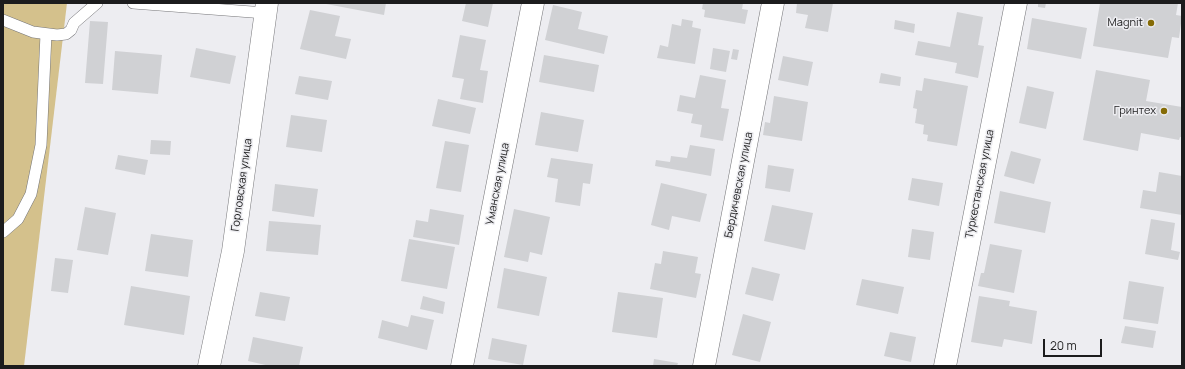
<!DOCTYPE html>
<meta charset="utf-8">
<style>
body{margin:0}
#map{position:relative;width:1185px;height:369px;overflow:hidden;background:#ededf1;font-family:Manrope,sans-serif}
canvas{display:block}
.frame{position:absolute;inset:0;border:4px solid #1c1c1d;pointer-events:none}
.scale{position:absolute;left:1043px;top:339px;width:59px;height:18px;box-sizing:border-box;border:2px solid #1c1c1d;border-top:0;padding-left:5px;font-size:12px;line-height:14px;white-space:nowrap;color:#1c1c1d;-webkit-text-stroke:3px #ededf1;paint-order:stroke}
</style>
<div id="map">
<canvas width="1185" height="369"></canvas>
<div class="frame"></div>
<div class="scale">20 m</div>
</div>
<script>
const g = document.querySelector('canvas').getContext('2d');
g.lineJoin = 'round';
function fillPath(path, color) { g.fillStyle = color; g.fill(path, 'evenodd'); }
const poly = rows => new Path2D(rows.map(r => 'M' + r).join(''));
function strokePath(path, color, width, dash) { g.strokeStyle = color; g.lineWidth = width; g.lineCap = dash ? 'butt' : 'round'; g.setLineDash(dash || []); g.stroke(path); }
function drawText(font, color, halo, rows, align = 'center') {
  g.font = font + ' Manrope,sans-serif'; g.lineWidth = 3; g.setLineDash([]); g.textBaseline = 'middle'; g.strokeStyle = halo; g.fillStyle = color; for (const [text, x, y, turn = 0] of rows) {
    g.save(); g.translate(x, y); g.rotate((+turn || 0) * Math.PI / 180); g.textAlign = isNaN(turn) ? turn : align; if (halo) g.strokeText(text, 0, 0); g.fillText(text, 0, 0); g.restore();
  }
}
const green = poly([
 [3,3,67,3,24,366,3,366]
]);
const building = poly([
 [321,3,386,3,384,15],
 [466,3,493,3,488,27,462,21],
 [703,3,743,3,742,9,748,10,745,24,704,17,705,10,702,9],
 [797,3,833,3,828,32,805,28,808,15,796,13],
 [1038,3,1046,3,1045,8,1038,7],
 [1100,3,1178,3,1176,15,1182,16,1179,38,1172,37,1168,58,1093,46],
 [553,5,582,12,578,29,608,36,604,54,545,40],
 [310,10,340,16,335,36,351,39,346,59,300,49],
 [957,12,983,17,978,45,984,46,978,78,955,73,957,63,915,55,918,41,950,47],
 [1032,18,1087,28,1081,59,1027,49],
 [682,19,693,21,692,27,701,29,695,64,657,58,660,45,668,47,672,24,681,26],
 [895,20,915,24,914,33,894,29],
 [90,21,108,22,103,84,85,83],
 [460,35,486,40,480,70,488,71,483,103,460,99,464,79,452,77],
 [196,48,236,56,230,84,190,77],
 [713,48,730,51,726,72,710,69],
 [733,49,739,50,737,60,731,59],
 [115,51,162,55,158,94,112,90],
 [544,55,599,65,594,92,539,82],
 [783,56,813,62,808,86,778,80],
 [1096,70,1150,80,1146,101,1182,107,1182,137,1180,137,1179,140,1141,133,1138,151,1083,140],
 [881,73,901,77,900,86,879,83],
 [700,75,726,80,721,108,729,109,723,141,700,137,702,125,691,123,693,114,677,111,680,95,695,98],
 [299,76,332,81,328,100,295,94],
 [924,78,968,86,957,146,927,141,928,135,923,134,924,125,915,123,917,109,913,108,916,90,922,91],
 [1027,86,1054,92,1046,129,1019,123],
 [774,96,808,102,802,141,763,135,765,122,770,123],
 [438,99,476,108,470,134,432,126],
 [541,112,584,120,578,152,535,145],
 [291,115,327,120,322,152,286,147],
 [151,140,171,141,170,155,150,154],
 [445,141,469,145,461,192,436,188],
 [690,145,715,149,711,176,655,166,656,160,670,162,671,156,687,158],
 [1011,151,1041,159,1034,184,1004,176],
 [118,155,148,160,145,175,115,169],
 [551,158,593,164,590,184,583,183,580,206,555,202,558,179,547,177],
 [768,165,794,169,790,192,765,188],
 [1159,172,1182,176,1182,215,1140,208,1143,190,1156,192],
 [912,178,943,183,939,206,908,200],
 [661,183,707,194,700,222,672,216,669,230,651,225],
 [275,184,318,189,314,217,272,211],
 [1000,191,1051,202,1045,233,994,223],
 [772,205,813,213,805,250,764,241],
 [85,207,116,213,108,255,77,250],
 [430,209,464,215,459,245,413,237,416,220,428,222],
 [514,209,550,217,542,255,530,252,528,262,504,257],
 [1151,219,1175,223,1171,250,1180,252,1178,260,1145,254],
 [269,221,321,225,318,255,266,251],
 [912,229,934,232,930,260,908,257],
 [151,234,193,240,188,277,145,271],
 [409,239,455,247,447,289,401,281],
 [990,244,1022,250,1014,293,978,286,981,273,984,273],
 [663,251,698,257,695,273,701,274,696,298,650,289,655,263,661,264],
 [55,258,73,260,68,293,51,291],
 [752,267,780,274,773,301,745,294],
 [504,268,547,277,539,316,497,308],
 [862,279,904,287,898,314,856,305],
 [1129,281,1164,287,1158,324,1123,319],
 [131,286,190,296,184,335,124,325],
 [260,292,290,297,285,321,255,316],
 [618,292,663,298,657,338,612,332],
 [423,296,445,302,443,314,420,309],
 [979,296,1010,301,1009,306,1037,311,1032,344,1004,339,1002,347,971,342],
 [743,314,771,322,760,362,732,355],
 [411,315,434,320,427,350,378,338,382,320,408,327],
 [1125,326,1156,331,1153,348,1121,343],
 [890,332,916,337,911,362,884,356],
 [253,337,303,347,299,366,270,366,248,361],
 [492,338,527,345,523,365,488,359],
 [654,359,678,363,677,366,653,366]
]);
const lane = poly([
 [133,3,265,13],
 [3,20,33,32,57,35,66,34,71,30,74,23,97,3],
 [3,232,18,219,31,194,41,145,46,34]
]);
const street = poly([
 [209,366,233,251,267,3],
 [462,366,533,3],
 [704,366,773,3],
 [945,366,1016,3]
]);
const markers = [
 [1151,23,4,"#856b06"],
 [1164,111,4,"#856b06"]
];
const poiNames = [
 ["Magnit",1143,23],
 ["Гринтех",1156,111]
];
const streetNames = [
 ["Уманская улица",498,184,-79],
 ["Туркестанская улица",980,184,-79],
 ["Горловская улица",242,185,-82],
 ["Бердичевская улица",739,185,-79]
];
fillPath(green, '#d4c18c');
fillPath(building, '#d0d1d4');
strokePath(lane, '#767679', 12);
strokePath(street, '#767679', 23);
strokePath(lane, '#fff', 11);
strokePath(street, '#fff', 22);
for (const [x, y, r, color] of markers) { const dot = new Path2D(); dot.arc(x, y, r, 0, 2 * Math.PI); g.fillStyle = color; g.fill(dot); strokePath(dot, '#ededf1', 1.5); }
drawText('11px', '#1c1c1d', '#ededf1', poiNames, 'right');
drawText('11px', '#1c1c1d', '#ededf1', streetNames);
</script>
